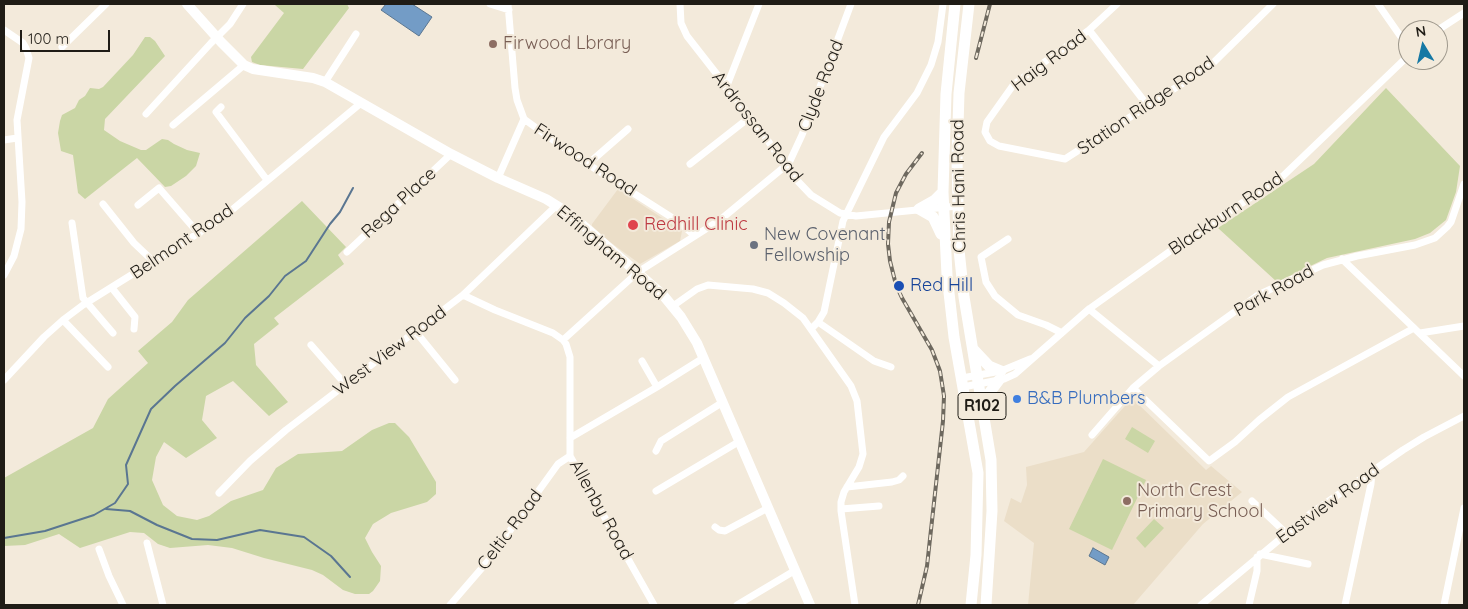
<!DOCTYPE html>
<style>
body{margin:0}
#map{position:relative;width:1468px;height:609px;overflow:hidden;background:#f3eadb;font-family:Quicksand,sans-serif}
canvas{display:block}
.frame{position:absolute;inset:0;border:5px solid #1f1c16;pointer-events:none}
.north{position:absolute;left:1398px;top:20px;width:50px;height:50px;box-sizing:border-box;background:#f3eadb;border:1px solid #9e988c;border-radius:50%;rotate:351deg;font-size:14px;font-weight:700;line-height:20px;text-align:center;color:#1f1c16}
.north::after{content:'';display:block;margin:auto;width:18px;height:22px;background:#1578a4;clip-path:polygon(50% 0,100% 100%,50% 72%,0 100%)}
.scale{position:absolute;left:20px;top:30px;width:90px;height:22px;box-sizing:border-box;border:2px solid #1f1c16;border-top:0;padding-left:6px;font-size:15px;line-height:18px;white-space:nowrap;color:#1f1c16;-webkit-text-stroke:4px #f3eadb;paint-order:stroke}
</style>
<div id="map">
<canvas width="1468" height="609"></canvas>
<div class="frame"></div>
<div class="north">N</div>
<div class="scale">100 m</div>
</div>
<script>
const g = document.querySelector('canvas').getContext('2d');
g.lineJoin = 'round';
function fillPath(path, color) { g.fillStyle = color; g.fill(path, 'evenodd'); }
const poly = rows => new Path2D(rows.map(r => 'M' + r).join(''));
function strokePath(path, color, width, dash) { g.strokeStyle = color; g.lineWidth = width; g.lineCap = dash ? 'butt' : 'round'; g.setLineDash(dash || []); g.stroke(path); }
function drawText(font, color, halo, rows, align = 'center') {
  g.font = font + ' Quicksand,sans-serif'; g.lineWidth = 4; g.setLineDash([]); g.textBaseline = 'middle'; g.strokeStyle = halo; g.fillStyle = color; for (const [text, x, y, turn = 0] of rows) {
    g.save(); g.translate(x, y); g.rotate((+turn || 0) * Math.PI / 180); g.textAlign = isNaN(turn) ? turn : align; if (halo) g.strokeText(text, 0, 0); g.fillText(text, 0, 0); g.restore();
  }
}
const built = poly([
 [618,189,682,231,680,241,640,264,610,242,592,226,592,224],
 [1132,398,1206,470,1211,466,1242,492,1203,524,1133,605,1028,605,1034,543,1004,521,1011,498,1021,503,1027,485,1026,467,1084,452]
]);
const green = poly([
 [276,4,347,4,349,8,303,69,260,65,252,62,251,57,284,13,275,5],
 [145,37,150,37,155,41,165,56,105,119,104,130,120,141,141,150,146,150,162,139,168,140,174,144,187,150,200,153,196,166,186,176,171,186,165,187,137,158,85,199,78,193,73,155,61,151,58,133,60,121,62,115,75,108,79,100,85,96,90,88,99,89,103,87,133,55],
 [1386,88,1460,166,1456,192,1446,220,1430,233,1415,239,1327,258,1277,282,1218,228,1314,164],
 [302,201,346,247,338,255,344,264,274,318,279,324,254,344,256,365,288,402,269,416,233,381,206,396,202,420,217,438,186,458,164,442,156,457,152,480,163,505,177,516,197,520,209,516,231,501,263,490,276,468,298,454,342,451,372,430,389,423,395,423,409,437,436,482,436,494,427,502,391,513,373,524,365,538,372,552,381,566,380,581,373,591,369,594,355,594,343,590,323,575,312,570,264,558,232,548,208,545,170,548,158,544,144,533,130,532,80,548,59,534,25,545,4,546,4,478,93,428,108,399,148,363,138,351,172,322,188,300],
 [1132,427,1155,441,1148,453,1125,439],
 [1103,459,1146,480,1112,550,1069,529],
 [1154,519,1164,528,1145,548,1136,538]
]);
const water = poly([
 [386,4,412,4,432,17,419,36,381,10,386,4],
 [1093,548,1109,557,1105,565,1089,556,1093,548]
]);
const stream = poly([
 [106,509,130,511,157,525,192,539,217,540,260,530,304,537,331,556,350,577],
 [4,538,45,531,94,515,115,503,128,484,126,465,151,409,175,386,225,343,245,318,269,296,285,276,306,261,330,224,340,212,353,188]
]);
const street = poly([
 [490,4,509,10],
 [508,4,515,88,517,100,524,119,575,156,679,222,695,236],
 [680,4,681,23,687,36,762,132,790,173,811,195,840,213,856,216,958,206],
 [1117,4,1089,30,1014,84,987,122,985,132,990,141,999,146,1065,159,1211,65,1273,4],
 [1378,4,1408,47],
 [4,30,23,43,26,48,29,58,17,120,22,202,21,229,14,256,4,275],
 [1089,30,1148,106],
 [1438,30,1464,13],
 [62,47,106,4],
 [325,82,356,34],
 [726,88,759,4],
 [221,107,216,112,267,180],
 [146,114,211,43,230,24,243,4],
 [173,125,244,65],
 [4,140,17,138],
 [588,164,628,129],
 [690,164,750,117],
 [498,178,524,119],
 [103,204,134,243,154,262],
 [138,205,159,188,199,234],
 [72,223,83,298,113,333],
 [1008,239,981,257,986,282,995,296,1018,315,1046,325,1062,333],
 [347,252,451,154],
 [1342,259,1464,376],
 [112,288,135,317,134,329],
 [463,295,495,310,553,333,563,340,566,344,570,357,570,456,654,605],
 [673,306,697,289,708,285,753,289,768,293,784,303,803,318,851,386,857,401,863,454,859,467,844,492,841,502,841,511,855,605],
 [1089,309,1159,366],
 [63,320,108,367],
 [818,322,874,361,891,367],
 [811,329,818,322,824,312,843,221,884,137,917,93,931,65,938,42,943,4],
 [416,332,455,380],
 [1420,333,1464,326],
 [563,340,638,272,720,220,789,163,802,135,851,4],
 [311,345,346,385],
 [642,361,657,387],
 [962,378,1001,371,1030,359],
 [4,380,44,337,63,320,83,305,221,219,361,103],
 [963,387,1004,379,1015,374,1089,309,1180,244,1283,176,1408,56],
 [1133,388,1209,461,1235,442,1259,420,1288,397,1414,328],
 [1092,435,1133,388,1159,366,1258,295,1323,265,1357,256,1415,245,1435,238,1447,227,1451,222,1464,184],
 [570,438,657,387,700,360],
 [656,451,661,441,723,402],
 [847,487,892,482,899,480,903,476],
 [656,491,740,441],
 [219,493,250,461,286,430,463,295,557,205],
 [1252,501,1286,533],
 [841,509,879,506],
 [715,527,719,530,725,531,768,508],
 [147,543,163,605],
 [99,549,109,576,123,605],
 [1260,554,1308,564],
 [450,605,488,561,558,464,570,456],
 [737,605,794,571],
 [1201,605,1310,514,1403,450,1424,437,1464,416],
 [1249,605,1257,571,1257,557],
 [1345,605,1371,484,1372,471],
 [1444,605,1464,508]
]);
const secondary = poly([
 [187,4,221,42,244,65,253,69,313,78,325,82,451,154,498,178,546,199,570,214,663,295,681,317,697,343,810,605]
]);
const primary = poly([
 [955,4,946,94,943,192,947,275,954,337,978,473,976,555,971,605],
 [969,4,959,93,957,159,958,206,959,250,964,297,991,460,992,511,986,605],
 [919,209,933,217,941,234],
 [919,209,935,200,943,192],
 [973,349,989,366,1001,371],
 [982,411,990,392,999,380]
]);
const rail = poly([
 [976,58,990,4],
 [918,605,927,566,943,421,944,396,940,371,932,350,902,298,896,285,890,261,888,244,889,222,896,193,906,174,922,153]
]);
const markers = [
 [493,44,5,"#8d6e63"],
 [633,225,6,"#e0444e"],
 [754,245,5,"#6b7280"],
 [899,286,6,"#1a4fb4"],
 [1017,399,5,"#3f7fe0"],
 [1127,501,5,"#8d6e63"]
];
const shields = [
 [982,406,48]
];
const shieldNames = [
 ["R102",982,406]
];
const educationNames = [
 ["Firwood Lbrary",503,44],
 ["North Crest",1137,491],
 ["Primary School",1137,512]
];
const streetNames = [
 ["Haig Road",1049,61,-37],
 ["Clyde Road",821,86,-69],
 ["Station Ridge Road",1146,106,-34],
 ["Ardrossan Road",757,127,52],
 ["Firwood Road",585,160,33],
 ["Chris Hani Road",959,186,-91],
 ["Rega Place",399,203,-43],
 ["Blackburn Road",1226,214,-34],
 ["Belmont Road",182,242,-34],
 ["Effingham Road",611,253,40],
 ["Park Road",1274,291,-29],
 ["West View Road",390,351,-37],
 ["Eastview Road",1328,504,-36],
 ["Allenby Road",601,510,61],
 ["Celtic Road",510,530,-53]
];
const healthNames = [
 ["Redhill Clinic",644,225]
];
const worshipNames = [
 ["New Covenant",764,235],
 ["Fellowship",764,256]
];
const transitNames = [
 ["Red Hill",910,286]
];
const shopNames = [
 ["B&B Plumbers",1027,399]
];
fillPath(built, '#ebdec8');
fillPath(green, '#cad6a5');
fillPath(water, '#739cc6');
strokePath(water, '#5a7691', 1);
strokePath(stream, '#5a7691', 2);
strokePath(street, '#fff', 7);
strokePath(secondary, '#fff', 10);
strokePath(primary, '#fff', 11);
strokePath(rail, '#6e695f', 4);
strokePath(rail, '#f3eadb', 2, [5.5]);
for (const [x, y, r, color] of markers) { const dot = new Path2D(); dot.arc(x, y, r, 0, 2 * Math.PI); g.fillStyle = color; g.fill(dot); strokePath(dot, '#f3eadb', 2); }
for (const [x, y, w] of shields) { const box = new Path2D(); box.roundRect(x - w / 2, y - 13.5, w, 27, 4); g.fillStyle = '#f3eadb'; g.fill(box); strokePath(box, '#1f1c16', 1); }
drawText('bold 16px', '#1f1c16', null, shieldNames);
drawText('18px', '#785e54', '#f3eadb', educationNames, 'left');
drawText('18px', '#1f1c16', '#f3eadb', streetNames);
drawText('18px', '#be3a42', '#f3eadb', healthNames, 'left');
drawText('18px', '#5b616d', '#f3eadb', worshipNames, 'left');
drawText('18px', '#164399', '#f3eadb', transitNames, 'left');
drawText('18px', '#366cbe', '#f3eadb', shopNames, 'left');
</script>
